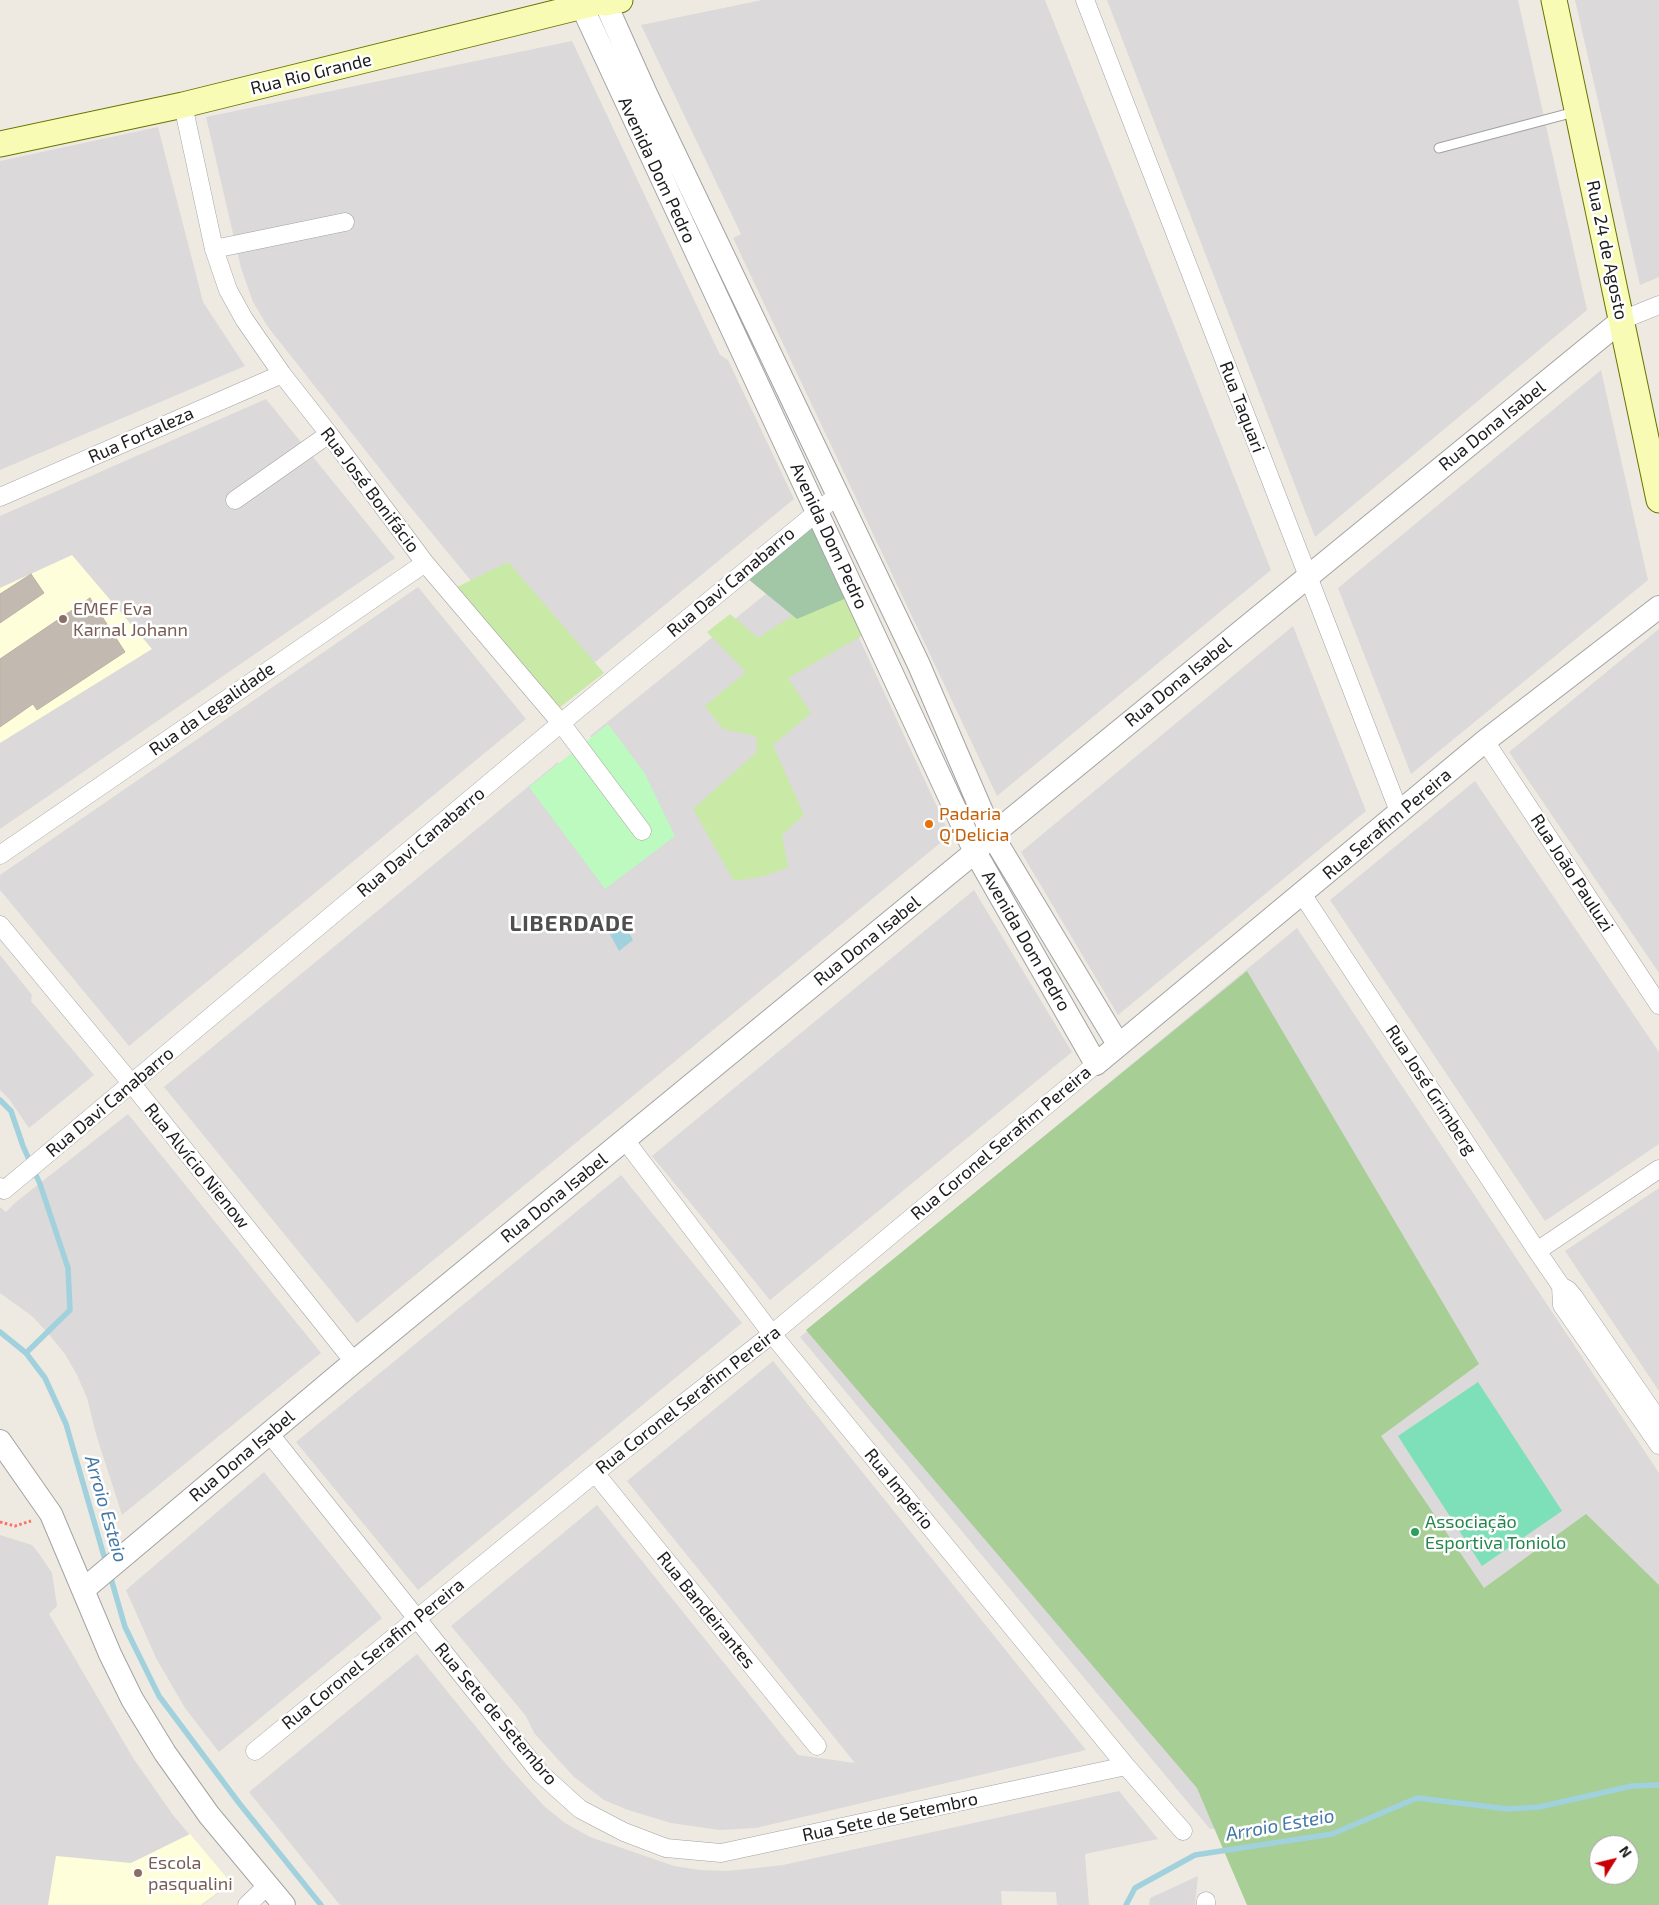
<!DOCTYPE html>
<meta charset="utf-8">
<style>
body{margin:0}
#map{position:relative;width:1659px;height:1905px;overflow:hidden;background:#eeeae2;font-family:"Exo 2",sans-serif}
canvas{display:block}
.north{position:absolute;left:1589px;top:1835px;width:50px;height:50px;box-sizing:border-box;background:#fff;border:1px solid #a4a4a4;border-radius:50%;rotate:54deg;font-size:14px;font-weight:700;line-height:20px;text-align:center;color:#1c1c1c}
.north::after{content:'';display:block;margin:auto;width:18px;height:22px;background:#c90004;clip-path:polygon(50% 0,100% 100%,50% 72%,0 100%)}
</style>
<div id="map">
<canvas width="1659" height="1905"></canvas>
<div class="north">N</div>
</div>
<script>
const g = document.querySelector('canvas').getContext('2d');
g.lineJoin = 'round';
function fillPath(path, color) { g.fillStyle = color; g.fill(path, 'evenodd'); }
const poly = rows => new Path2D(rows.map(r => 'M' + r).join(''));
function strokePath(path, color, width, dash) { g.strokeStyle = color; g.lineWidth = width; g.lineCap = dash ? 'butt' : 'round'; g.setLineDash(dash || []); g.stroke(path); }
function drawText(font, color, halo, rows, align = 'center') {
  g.font = font + ' "Exo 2",sans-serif'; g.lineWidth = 5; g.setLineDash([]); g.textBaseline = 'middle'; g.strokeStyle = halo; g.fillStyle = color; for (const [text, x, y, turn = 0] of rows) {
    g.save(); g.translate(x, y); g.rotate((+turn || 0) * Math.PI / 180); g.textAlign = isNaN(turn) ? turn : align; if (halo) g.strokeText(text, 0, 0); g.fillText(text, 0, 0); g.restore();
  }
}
const residential = poly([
 [762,0,1045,0,1271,570,997,796,733,238,741,234,641,25],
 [1107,0,1518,0,1587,310,1315,537],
 [1575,0,1659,0,1659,277,1640,285],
 [572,41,720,355,728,360,794,499,561,690,403,498,268,327,253,302,241,268,206,117],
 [158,127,203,302,245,366,0,470,0,161],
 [1601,370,1648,580,1411,774,1338,588],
 [266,399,395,558,0,829,0,516],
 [819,551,950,835,357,1323,164,1087,558,762,602,818,667,829,590,736],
 [418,587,526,719,129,1046,0,890,0,875],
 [1293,626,1366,811,1118,1015,1021,852],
 [1659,629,1659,973,1509,752],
 [1475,781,1659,1052,1659,1144,1545,1221,1330,900],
 [974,890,1072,1052,770,1300,652,1156],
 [1297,928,1659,1473,1659,1755,1264,1827,1210,1829,800,1337],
 [0,955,32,995,31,1001,94,1075,29,1128,9,1099,0,1090],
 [128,1114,321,1353,122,1515,96,1434,87,1398,77,1375,65,1354,47,1332,32,1316,0,1293,0,1207,6,1212,16,1202],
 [621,1175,742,1323,418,1590,296,1442],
 [1659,1188,1659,1391,1565,1251],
 [773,1361,1086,1750,756,1828,719,1830,671,1823,628,1810,604,1800,574,1777,534,1733,526,1716,451,1626,597,1505,798,1755,855,1763,627,1481],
 [264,1472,382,1618,219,1752,185,1708,156,1658,126,1590],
 [0,1535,32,1545,40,1555,52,1573,57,1606,49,1614,133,1758,173,1815,231,1884,202,1905,0,1905],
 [417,1654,506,1764,544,1806,565,1823,590,1837,674,1866,700,1870,728,1871,783,1865,1119,1791,1158,1839,1085,1854,1089,1905,1057,1905,1056,1892,1001,1891,1002,1905,340,1905,249,1792],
 [1198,1876,1195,1905,1149,1905,1150,1898]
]);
const education = poly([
 [72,555,152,649,0,743,0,588],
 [190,1834,231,1883,201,1905,48,1905,56,1856,131,1863]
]);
const grass = poly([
 [508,562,604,673,559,708,457,587],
 [840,585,865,634,788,678,811,713,773,745,804,815,782,835,788,867,765,876,734,881,693,809,757,752,756,736,723,729,705,706,746,672,707,632,730,614,758,638]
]);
const forest = poly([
 [1247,971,1479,1364,1381,1436,1484,1588,1586,1514,1659,1585,1659,1905,1247,1905,1197,1788,806,1330],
 [1599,1845,1629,1845,1629,1875,1599,1875]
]);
const cemetery = poly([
 [820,518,856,594,797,619,748,579]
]);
const park = poly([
 [608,724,644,772,675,836,605,889,529,787]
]);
const pitch = poly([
 [1478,1382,1562,1511,1482,1566,1398,1436]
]);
const water = poly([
 [621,918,633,940,619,951,605,925]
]);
const stream = poly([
 [0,1100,11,1111,23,1146,40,1184,68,1268,70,1310,26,1353],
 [0,1332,26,1353,45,1378,66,1424,106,1563],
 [110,1575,125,1627,159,1696,239,1803,321,1905],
 [1126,1905,1135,1888,1195,1855,1332,1834,1417,1798,1508,1809,1539,1807,1632,1786,1659,1785]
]);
const building = poly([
 [31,574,44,593,0,623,0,594,31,574],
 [90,598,125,652,37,710,33,704,0,727,0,659,90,598]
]);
const path = poly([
 [0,1522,15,1526,31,1521]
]);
const service = poly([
 [1439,148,1567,114,1577,113]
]);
const minor = poly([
 [1085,0,1400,814],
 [183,105,214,249,228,290,244,319,282,374,329,434,425,563,561,723,642,831],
 [214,249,345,222],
 [1622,320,1659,305],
 [0,497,282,374],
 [235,500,329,434],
 [1485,741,1659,1005],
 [0,855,425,563],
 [1302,894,1537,1251,1561,1286,1568,1290,1574,1297,1659,1421],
 [0,925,132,1084,354,1362],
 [625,1140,772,1334,1126,1766,1183,1831],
 [0,1187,4,1190,21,1176,561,723,839,494],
 [1537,1251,1659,1169],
 [1561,1286,1562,1305,1659,1445],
 [269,1433,540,1773,580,1809,624,1832,666,1848,721,1853,1126,1766],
 [595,1473,817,1746],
 [255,1751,595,1473,772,1334,1096,1064],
 [247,1905,267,1886],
 [1206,1905,1206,1901]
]);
const tertiary = poly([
 [579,0,975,852,1096,1064,1485,741,1659,607],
 [604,0,647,96,919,665,992,835,1118,1044],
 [0,1441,51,1514,110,1654,132,1699,165,1753,209,1815,284,1905],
 [83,1590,354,1362,975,852,992,835,1622,320]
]);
const secondary = poly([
 [1554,0,1659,500],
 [0,144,183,105,599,2,605,3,620,0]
]);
const markers = [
 [63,619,5,"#8d6e63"],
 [929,824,5,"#e8710a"],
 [1415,1532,5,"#2e9e5b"],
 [138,1873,5,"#8d6e63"]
];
const streetNames = [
 ["Rua Rio Grande",311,74,-14],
 ["Avenida Dom Pedro",657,170,65],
 ["Rua 24 de Agosto",1607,250,78],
 ["Rua Taquari",1242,407,69],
 ["Rua Dona Isabel",1492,426,-39],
 ["Rua Fortaleza",141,435,-24],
 ["Rua José Bonifácio",370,490,53],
 ["Avenida Dom Pedro",829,536,65],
 ["Rua Davi Canabarro",731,582,-40],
 ["Rua Dona Isabel",1178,682,-39],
 ["Rua da Legalidade",212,709,-35],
 ["Rua Serafim Pereira",1387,824,-40],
 ["Rua Davi Canabarro",421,842,-40],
 ["Rua João Pauluzi",1572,873,57],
 ["Rua Dona Isabel",867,941,-39],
 ["Avenida Dom Pedro",1026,941,60],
 ["Rua José Grimberg",1431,1090,57],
 ["Rua Davi Canabarro",110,1102,-40],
 ["Rua Coronel Serafim Pereira",1001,1143,-40],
 ["Rua Alvício Nienow",197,1166,51],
 ["Rua Dona Isabel",554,1198,-39],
 ["Rua Coronel Serafim Pereira",688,1400,-38],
 ["Rua Dona Isabel",242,1456,-40],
 ["Rua Império",899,1489,51],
 ["Rua Bandeirantes",706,1610,51],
 ["Rua Coronel Serafim Pereira",373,1654,-39],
 ["Rua Sete de Setembro",496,1714,50],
 ["Rua Sete de Setembro",890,1817,-12]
];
const educationNames = [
 ["EMEF Eva",73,609],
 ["Karnal Johann",73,630],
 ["Escola",148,1863],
 ["pasqualini",148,1884]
];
const foodNames = [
 ["Padaria",939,814],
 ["Q'Delicia",939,835]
];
const leisureNames = [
 ["Associação",1425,1522],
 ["Esportiva Toniolo",1425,1543]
];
const waterNames = [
 ["Arroio Esteio",106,1509,74],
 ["Arroio Esteio",1280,1825,-10]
];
const districtNames = [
 ["LIBERDADE",572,924]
];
fillPath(residential, '#dbd9d9');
fillPath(education, '#fffeda');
fillPath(grass, '#c9eaa6');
fillPath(forest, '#a7ce95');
fillPath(cemetery, '#a2c7a7');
fillPath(park, '#bdfac0');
fillPath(pitch, '#7de0b8');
fillPath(water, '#a1d1dd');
strokePath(stream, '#a1d1dd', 5.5);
fillPath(building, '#c2b9b1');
strokePath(building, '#c0b0a4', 1);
strokePath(service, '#a3a3a3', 11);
strokePath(minor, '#a3a3a3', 19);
strokePath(tertiary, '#a3a3a3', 24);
strokePath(secondary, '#6a7402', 27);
strokePath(path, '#fc7164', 3, [2.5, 2.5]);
strokePath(service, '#fff', 9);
strokePath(minor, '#fff', 18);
strokePath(tertiary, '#fff', 22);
strokePath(secondary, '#f8fbb3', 25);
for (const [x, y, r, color] of markers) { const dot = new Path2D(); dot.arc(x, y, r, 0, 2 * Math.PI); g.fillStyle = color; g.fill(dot); strokePath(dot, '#fff', 2); }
drawText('18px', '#1c1c1c', '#fff', streetNames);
drawText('18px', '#785e54', '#fff', educationNames, 'left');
drawText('18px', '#c56008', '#fff', foodNames, 'left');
drawText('18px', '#27864d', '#fff', leisureNames, 'left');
drawText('italic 19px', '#4478a6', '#fff', waterNames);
g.letterSpacing = '1px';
drawText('bold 22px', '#4f4f4f', '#fff', districtNames);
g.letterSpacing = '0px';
</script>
